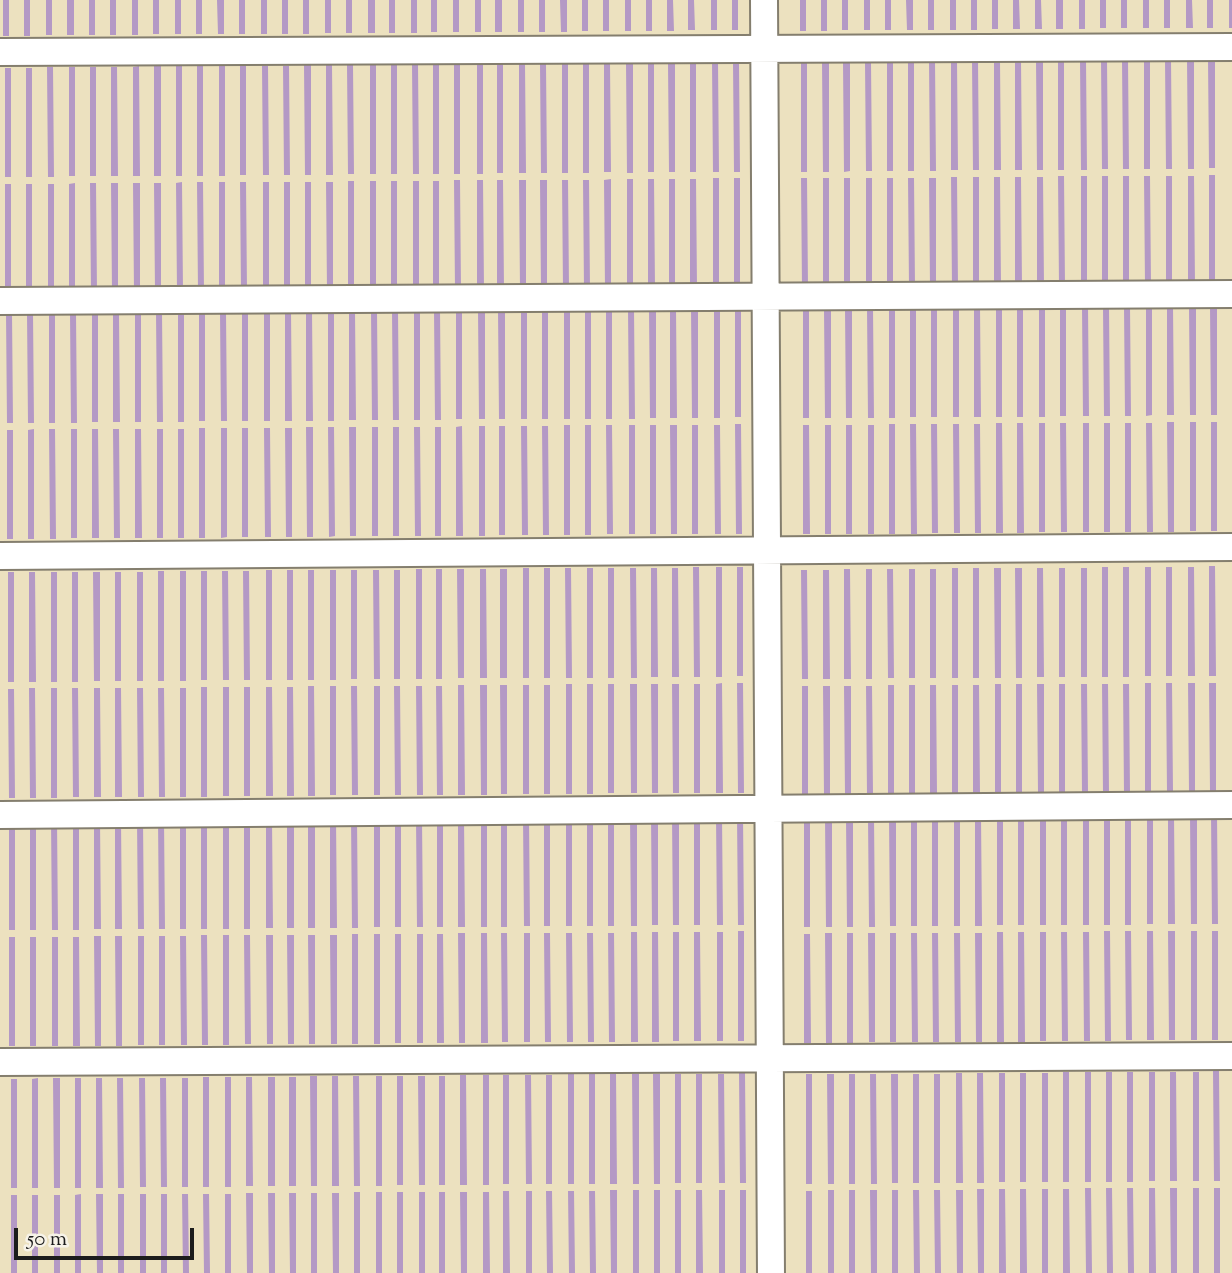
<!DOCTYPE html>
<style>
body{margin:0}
#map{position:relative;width:1232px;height:1273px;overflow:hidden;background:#ece1bf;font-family:"Sorts Mill Goudy",serif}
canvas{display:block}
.scale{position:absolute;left:14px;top:1228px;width:180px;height:32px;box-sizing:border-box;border:4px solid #1c1c1c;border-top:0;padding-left:9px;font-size:21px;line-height:24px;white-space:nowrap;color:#1c1c1c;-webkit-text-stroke:5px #f7f3e8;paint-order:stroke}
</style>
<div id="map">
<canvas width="1232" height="1273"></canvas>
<div class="scale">50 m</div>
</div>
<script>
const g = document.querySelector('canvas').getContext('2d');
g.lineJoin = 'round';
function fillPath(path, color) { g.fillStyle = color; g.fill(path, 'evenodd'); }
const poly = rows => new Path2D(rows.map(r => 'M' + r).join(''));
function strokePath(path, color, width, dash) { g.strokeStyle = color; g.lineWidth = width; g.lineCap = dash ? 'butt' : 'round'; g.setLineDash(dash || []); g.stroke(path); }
const building = poly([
 [3,0,9,0,9,36,3,36],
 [24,0,30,0,30,36,24,36],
 [46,0,52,0,52,35,46,35],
 [67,0,74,0,74,35,67,35],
 [89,0,95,0,95,35,89,35],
 [110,0,116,0,116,35,110,35],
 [132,0,138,0,138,35,132,35],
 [153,0,159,0,159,34,153,34],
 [175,0,181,0,181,34,175,34],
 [196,0,202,0,202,34,196,34],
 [217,0,224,0,224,34,218,34],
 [239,0,245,0,245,34,239,34],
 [261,0,267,0,267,34,261,34],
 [282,0,288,0,288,34,282,34],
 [303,0,309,0,309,34,303,34],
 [325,0,331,0,331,33,325,33],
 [346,0,352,0,352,33,346,33],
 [368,0,375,0,375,33,368,33],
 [389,0,395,0,395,33,389,33],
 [411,0,417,0,417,33,411,33],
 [431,0,437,0,437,32,431,32],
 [453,0,459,0,459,32,453,32],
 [475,0,481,0,481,32,475,32],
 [495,0,502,0,502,32,495,32],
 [518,0,524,0,524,32,518,32],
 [539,0,545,0,545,32,539,32],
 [560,0,567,0,567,32,561,32],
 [582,0,588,0,588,31,582,31],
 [603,0,609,0,609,31,603,31],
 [625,0,631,0,631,31,625,31],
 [646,0,652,0,652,31,646,31],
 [667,0,673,0,674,31,667,31],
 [688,0,694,0,695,30,688,30],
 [711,0,717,0,717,30,711,30],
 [732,0,738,0,738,30,732,30],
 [800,0,806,0,806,31,800,31],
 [821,0,827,0,827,31,821,31],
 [842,0,848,0,848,30,842,30],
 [864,0,870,0,870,30,864,30],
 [885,0,891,0,891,30,885,30],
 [906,0,913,0,913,30,907,30],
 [928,0,934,0,934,30,928,30],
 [950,0,956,0,956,30,950,30],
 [971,0,977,0,977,30,971,30],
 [992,0,998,0,998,29,992,29],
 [1013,0,1019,0,1020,29,1013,29],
 [1035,0,1041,0,1042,29,1035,29],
 [1056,0,1063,0,1063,29,1056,29],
 [1079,0,1085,0,1085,29,1079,29],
 [1100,0,1106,0,1106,28,1100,28],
 [1121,0,1127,0,1127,28,1121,28],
 [1143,0,1149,0,1149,28,1143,28],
 [1164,0,1170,0,1170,28,1164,28],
 [1186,0,1192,0,1193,28,1186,28],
 [1207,0,1213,0,1213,28,1207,28],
 [1229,0,1232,0,1232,28,1229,28],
 [1165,59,1171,59,1172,169,1166,169],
 [1187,59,1194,59,1194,169,1188,169],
 [1208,59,1215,59,1215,168,1209,168],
 [1021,60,1022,170,1015,170,1015,61],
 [1036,60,1043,60,1043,170,1037,170],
 [1058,60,1064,60,1064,170,1058,170],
 [1080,60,1086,60,1087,170,1081,170],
 [1101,60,1107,60,1108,169,1102,169],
 [1122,60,1128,60,1129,169,1123,169],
 [1144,60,1150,60,1150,169,1144,169],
 [929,61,935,61,936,171,930,171],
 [951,61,957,61,958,170,951,170],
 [972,61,978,61,979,170,973,170],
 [994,61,1000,61,1001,170,994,170],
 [675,62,675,172,669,172,668,63],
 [690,62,696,62,696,172,690,172],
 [712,62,718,62,719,172,713,172],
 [733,62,739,62,740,172,734,172],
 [801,62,807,62,807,172,801,172],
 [822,62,829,62,829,172,823,172],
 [843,62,850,62,850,171,844,172],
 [865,62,871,62,872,171,866,171],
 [887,62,893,62,893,171,887,171],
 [908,62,914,62,914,171,908,171],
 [568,63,568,173,562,173,562,64],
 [583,63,589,63,589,173,583,173],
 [604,63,610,63,611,172,604,172],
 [626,63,633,63,633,173,627,173],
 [648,63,654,63,654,172,648,172],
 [412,64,418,64,419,174,413,174],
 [433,64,439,64,439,174,433,174],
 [454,64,460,64,460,174,454,174],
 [477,64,483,64,483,174,477,174],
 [497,64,503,64,503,173,497,173],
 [519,64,525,64,526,173,519,173],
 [540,64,546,64,547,173,541,173],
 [304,65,311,65,311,175,305,175],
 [326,65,332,65,333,175,326,175],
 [347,65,353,65,354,174,348,174],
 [370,65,376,65,376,174,370,174],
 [391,65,397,65,397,174,391,174],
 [139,66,140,176,133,176,133,67],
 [154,66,161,66,161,176,154,176],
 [176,66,182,66,182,176,176,176],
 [197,66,203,66,203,176,197,176],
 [219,66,225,66,225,176,219,176],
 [240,66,246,66,246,175,240,175],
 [262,66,268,66,269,175,263,175],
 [283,66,289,66,290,175,284,175],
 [47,67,53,67,54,177,48,177],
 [69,67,75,67,75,176,69,176],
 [90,67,96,67,96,176,90,176],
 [111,67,117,67,118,176,111,176],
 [5,68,11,68,11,177,5,177],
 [26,68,32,68,32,177,26,177],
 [1209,175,1215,175,1215,285,1209,285],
 [1058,176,1064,176,1065,286,1059,286],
 [1081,176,1087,176,1087,285,1081,286],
 [1102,176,1108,176,1108,285,1102,285],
 [1123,176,1129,176,1129,285,1123,285],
 [1144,176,1150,176,1151,285,1145,285],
 [1166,176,1172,176,1172,285,1166,285],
 [1188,176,1194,176,1195,285,1188,285],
 [951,177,957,177,958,287,952,287],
 [973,177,979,177,979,287,973,287],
 [994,177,1000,177,1001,286,994,286],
 [1015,177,1021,177,1022,286,1015,286],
 [1037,177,1043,177,1044,286,1037,286],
 [713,178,719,178,719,288,713,288],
 [734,178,740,178,740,288,734,288],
 [801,178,807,178,808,288,802,288],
 [823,178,829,178,829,288,823,288],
 [844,178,850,178,850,287,844,287],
 [866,178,872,178,872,287,866,287],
 [887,178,893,178,893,287,887,287],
 [908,178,914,178,915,287,909,287],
 [929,178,936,178,936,287,930,287],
 [611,179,611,289,605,289,604,180],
 [627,179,633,179,633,289,627,289],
 [648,179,654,179,655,288,648,288],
 [669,179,675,179,675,288,669,288],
 [690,179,696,179,697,288,690,288],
 [454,180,460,180,461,290,455,290],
 [477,180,483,180,484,289,477,290],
 [497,180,503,180,504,289,497,289],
 [519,180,526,180,526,289,520,289],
 [540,180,547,180,547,289,541,289],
 [562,180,568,180,569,289,563,289],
 [583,180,589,180,590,289,584,289],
 [348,181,354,181,354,291,348,291],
 [370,181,376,181,376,290,370,291],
 [391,181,397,181,397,290,391,290],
 [413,181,419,181,419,290,413,290],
 [433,181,439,181,439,290,433,290],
 [182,182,183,292,177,292,176,183],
 [197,182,203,182,204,292,198,292],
 [219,182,225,182,225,291,219,291],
 [240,182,246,182,247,291,241,291],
 [263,182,269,182,269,291,263,291],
 [284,182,290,182,290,291,284,291],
 [305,182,311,182,311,291,305,291],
 [326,182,333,182,333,291,327,291],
 [75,183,75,293,69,293,69,184],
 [90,183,96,183,97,293,91,293],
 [111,183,118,183,118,292,112,292],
 [133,183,140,183,140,292,134,292],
 [154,183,161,183,161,292,155,292],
 [5,184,11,184,11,293,5,293],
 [26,184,32,184,32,293,26,293],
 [48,184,54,184,54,293,48,293],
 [1217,305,1217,415,1211,415,1210,306],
 [1124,306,1130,306,1131,416,1125,416],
 [1146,306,1152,306,1152,415,1146,416],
 [1167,306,1173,306,1174,415,1167,415],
 [1189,306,1196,306,1196,415,1190,415],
 [974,307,980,307,981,417,974,417],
 [996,307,1002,307,1002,417,996,417],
 [1017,307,1023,307,1023,417,1017,417],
 [1039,307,1045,307,1045,417,1039,417],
 [1060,307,1066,307,1066,416,1060,416],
 [1082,307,1088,307,1089,416,1083,416],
 [1103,307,1109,307,1110,416,1104,416],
 [691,308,698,308,698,418,692,418],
 [714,308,720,308,720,418,714,418],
 [735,308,741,308,741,417,735,417],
 [867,308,873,308,874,418,868,418],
 [889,308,895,308,895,418,889,418],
 [910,308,916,308,916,417,910,417],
 [931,308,937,308,937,417,931,417],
 [953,308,959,308,959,417,953,417],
 [527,309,527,419,521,419,521,310],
 [542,309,548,309,548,419,542,419],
 [564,309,570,309,570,419,564,419],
 [585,309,591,309,591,419,585,419],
 [606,309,612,309,612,419,606,419],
 [628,309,634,309,635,419,629,419],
 [649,309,656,309,656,418,650,418],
 [670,309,676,309,677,418,670,418],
 [803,309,809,309,809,418,803,418],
 [824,309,831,309,831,418,825,418],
 [845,309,852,309,852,418,846,418],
 [420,310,420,420,414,420,414,311],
 [434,310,440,310,441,420,435,420],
 [456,310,462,310,462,419,456,419],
 [478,310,485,310,485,419,479,419],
 [498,310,505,310,505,419,499,419],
 [264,311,270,311,270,421,264,421],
 [285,311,291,311,292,421,285,421],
 [306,311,312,311,313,421,306,421],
 [328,311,334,311,334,421,328,421],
 [349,311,355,311,356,420,349,420],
 [371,311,377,311,378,420,372,420],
 [392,311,398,311,399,420,393,420],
 [156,312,162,312,163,422,157,422],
 [178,312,184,312,184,422,178,422],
 [199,312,205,312,205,421,199,421],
 [220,312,226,312,227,421,221,421],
 [242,312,248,312,248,421,242,421],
 [6,313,12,313,13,423,7,423],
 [27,313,33,313,34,423,28,423],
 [49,313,55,313,55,423,49,423],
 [70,313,76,313,77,423,71,423],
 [92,313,98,313,98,422,92,422],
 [113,313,119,313,120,422,113,422],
 [135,313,141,313,141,422,135,422],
 [1167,422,1174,422,1174,532,1168,532],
 [1190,422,1196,422,1196,531,1190,531],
 [1211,422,1217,422,1217,531,1211,531],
 [996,423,1002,423,1003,533,996,533],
 [1017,423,1023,423,1024,533,1017,533],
 [1039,423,1045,423,1045,532,1039,532],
 [1060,423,1066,423,1067,532,1061,532],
 [1083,423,1089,423,1089,532,1083,532],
 [1104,423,1110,423,1110,532,1104,532],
 [1125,423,1131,423,1131,532,1125,532],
 [1146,423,1152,423,1153,532,1147,532],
 [735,424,741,424,742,534,736,534],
 [889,424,895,424,895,534,889,534],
 [910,424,916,424,917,534,911,534],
 [931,424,937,424,938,533,932,533],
 [953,424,959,424,960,533,954,533],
 [974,424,980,424,981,533,975,533],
 [564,425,570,425,570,535,564,535],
 [585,425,591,425,591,535,585,535],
 [606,425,612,425,613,534,607,534],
 [629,425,635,425,635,534,629,534],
 [650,425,656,425,656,534,650,534],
 [670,425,677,425,677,534,671,534],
 [692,425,698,425,698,534,692,534],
 [714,425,720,425,721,534,715,534],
 [803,425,809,425,810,534,803,534],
 [825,425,831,425,831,534,825,534],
 [846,425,852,425,852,534,846,534],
 [868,425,874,425,874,534,868,534],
 [462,426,463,536,456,536,456,427],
 [479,426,485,426,485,536,479,536],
 [499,426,505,426,505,535,499,535],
 [521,426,527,426,528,535,522,535],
 [542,426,548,426,549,535,543,535],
 [306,427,313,427,313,537,307,537],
 [328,427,334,427,335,536,329,537],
 [349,427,356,427,356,536,350,536],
 [372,427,378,427,378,536,372,536],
 [393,427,399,427,399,536,393,536],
 [414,427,420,427,421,536,415,536],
 [435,427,441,427,441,536,435,536],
 [199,428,205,428,205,538,199,538],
 [221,428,227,428,227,537,221,538],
 [242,428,248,428,248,537,242,537],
 [264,428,270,428,271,537,265,537],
 [285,428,292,428,292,537,286,537],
 [34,429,34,539,28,539,28,430],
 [49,429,55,429,56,539,50,539],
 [71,429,77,429,77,538,71,538],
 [92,429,98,429,99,538,92,538],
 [113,429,119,429,120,538,114,538],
 [135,429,141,429,142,538,135,538],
 [157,429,163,429,163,538,157,538],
 [178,429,184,429,184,538,178,538],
 [7,430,13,430,13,539,7,539],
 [1209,566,1215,566,1216,676,1209,676],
 [693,567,699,567,700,677,694,677],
 [716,567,722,567,722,677,716,677],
 [737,567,743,567,743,676,737,676],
 [1102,567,1108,567,1108,677,1102,677],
 [1123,567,1129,567,1129,677,1123,677],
 [1145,567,1151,567,1151,676,1145,676],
 [1166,567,1172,567,1172,676,1166,676],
 [1188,567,1194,567,1195,676,1188,676],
 [523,568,529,568,529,678,523,678],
 [544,568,550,568,550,678,544,678],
 [565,568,571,568,572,678,566,678],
 [587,568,593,568,593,678,587,678],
 [608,568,614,568,614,678,608,678],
 [630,568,636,568,637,678,631,678],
 [651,568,657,568,658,677,651,677],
 [672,568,678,568,679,677,672,677],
 [952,568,958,568,958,678,952,678],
 [973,568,979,568,979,678,973,678],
 [994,568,1001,568,1001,678,995,678],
 [1015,568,1022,568,1022,678,1016,678],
 [1037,568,1043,568,1044,677,1037,677],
 [1059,568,1065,568,1065,677,1059,677],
 [1081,568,1087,568,1087,677,1081,677],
 [416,569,422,569,422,679,416,679],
 [436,569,442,569,442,679,436,679],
 [457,569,464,569,464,678,458,678],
 [480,569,486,569,487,678,480,678],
 [500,569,507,569,507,678,500,678],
 [844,569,850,569,851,679,844,679],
 [866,569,872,569,872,679,866,679],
 [887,569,893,569,894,678,888,678],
 [909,569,915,569,915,678,909,678],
 [930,569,936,569,936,678,930,678],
 [266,570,272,570,272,680,266,680],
 [287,570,293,570,293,680,287,680],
 [308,570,314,570,314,680,308,680],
 [330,570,336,570,336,680,330,680],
 [351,570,357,570,357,679,351,679],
 [373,570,379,570,380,679,374,679],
 [394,570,400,570,400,679,394,679],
 [801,570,807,570,808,679,802,679],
 [823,570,829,570,830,679,823,679],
 [158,571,164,571,164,681,158,681],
 [180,571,186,571,186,681,180,681],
 [201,571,207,571,207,680,201,680],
 [222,571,228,571,229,680,223,680],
 [243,571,249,571,250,680,244,680],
 [8,572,14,572,14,682,8,682],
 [29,572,35,572,36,682,29,682],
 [51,572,57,572,57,682,51,682],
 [72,572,78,572,78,682,72,682],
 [93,572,100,572,100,681,94,681],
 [115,572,121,572,121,681,115,681],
 [137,572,143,572,143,681,137,681],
 [722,683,723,793,716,793,716,684],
 [737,683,743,683,744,793,738,793],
 [1145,683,1151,683,1151,793,1145,793],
 [1166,683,1172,683,1173,792,1167,792],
 [1188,683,1195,683,1195,792,1189,792],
 [1209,683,1216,683,1216,792,1210,792],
 [566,684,572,684,572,794,566,794],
 [587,684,593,684,593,794,587,794],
 [608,684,614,684,614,793,608,793],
 [630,684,637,684,637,793,631,793],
 [651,684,658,684,658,793,652,793],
 [672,684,679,684,679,793,673,793],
 [694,684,700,684,700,793,694,793],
 [995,684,1001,684,1001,794,995,794],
 [1016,684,1022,684,1022,793,1016,794],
 [1037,684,1044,684,1044,793,1038,793],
 [1059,684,1065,684,1065,793,1059,793],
 [1081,684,1087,684,1088,793,1082,793],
 [1102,684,1108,684,1109,793,1103,793],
 [1123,684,1129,684,1130,793,1124,793],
 [458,685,464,685,465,795,458,795],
 [480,685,487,685,487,795,481,795],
 [500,685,507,685,507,794,501,794],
 [523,685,529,685,529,794,523,794],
 [544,685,550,685,550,794,544,794],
 [888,685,894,685,894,795,888,795],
 [909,685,915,685,915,795,909,795],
 [930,685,936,685,937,794,930,794],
 [952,685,958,685,958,794,952,794],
 [973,685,979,685,980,794,973,794],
 [308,686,314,686,315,796,308,796],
 [330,686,336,686,336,795,330,795],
 [351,686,357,686,358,795,352,795],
 [374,686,380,686,380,795,374,795],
 [394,686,400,686,401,795,395,795],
 [416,686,422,686,423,795,417,795],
 [436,686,442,686,443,795,437,795],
 [802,686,808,686,808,795,802,795],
 [823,686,830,686,830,795,824,795],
 [844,686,851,686,851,795,845,795],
 [866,686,872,686,873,795,867,795],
 [201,687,207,687,207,797,201,797],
 [223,687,229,687,229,796,223,796],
 [244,687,250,687,250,796,244,796],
 [266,687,272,687,273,796,266,796],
 [287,687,293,687,294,796,287,796],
 [29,688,35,688,36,798,30,798],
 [51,688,57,688,57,798,51,798],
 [72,688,78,688,79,797,73,797],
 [94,688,100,688,101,797,94,797],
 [115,688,121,688,122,797,115,797],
 [137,688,143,688,144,797,138,797],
 [158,688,164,688,165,797,159,797],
 [180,688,186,688,186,797,180,797],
 [8,689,14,689,15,798,9,798],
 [1211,814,1217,814,1218,924,1212,924],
 [694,815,700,815,700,925,694,925],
 [716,815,722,815,723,925,717,925],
 [737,815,743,815,744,925,738,925],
 [1061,815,1067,815,1067,925,1061,925],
 [1083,815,1089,815,1089,925,1083,925],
 [1104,815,1110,815,1110,925,1104,925],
 [1125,815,1131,815,1131,925,1125,925],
 [1147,815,1153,815,1153,924,1147,924],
 [1168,815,1174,815,1175,924,1168,924],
 [1190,815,1197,815,1197,924,1191,924],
 [587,816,593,816,593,926,587,926],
 [608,816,614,816,614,926,608,926],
 [630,816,637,816,637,926,631,926],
 [651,816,658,816,658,925,652,925],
 [672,816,679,816,679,925,673,925],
 [954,816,960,816,960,926,954,926],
 [975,816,981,816,982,926,975,926],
 [997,816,1003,816,1003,925,997,925],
 [1018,816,1024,816,1024,925,1018,925],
 [1040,816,1046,816,1046,925,1040,925],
 [437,817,443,817,443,927,437,927],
 [458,817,464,817,465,927,458,927],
 [481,817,487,817,487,927,481,927],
 [501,817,507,817,507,927,501,927],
 [523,817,529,817,530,926,524,926],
 [544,817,550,817,550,926,544,926],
 [566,817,572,817,572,926,566,926],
 [804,817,810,817,810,927,804,927],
 [825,817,832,817,832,927,826,927],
 [846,817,853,817,853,927,847,927],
 [868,817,874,817,875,927,869,927],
 [889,817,896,817,896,926,890,926],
 [911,817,917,817,917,926,911,926],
 [932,817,938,817,938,926,932,926],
 [330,818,336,818,337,928,330,928],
 [351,818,357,818,358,928,352,928],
 [374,818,380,818,380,927,374,927],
 [395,818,401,818,401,927,395,927],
 [416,818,422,818,423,927,417,927],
 [158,819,164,819,165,929,159,929],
 [180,819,186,819,186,929,180,929],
 [201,819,207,819,207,929,201,929],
 [223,819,229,819,229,929,223,929],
 [244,819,250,819,250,929,244,929],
 [266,819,272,819,273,928,266,928],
 [287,819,294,819,294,928,287,928],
 [308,819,315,819,315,928,308,928],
 [51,820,57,820,58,930,52,930],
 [73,820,79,820,79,930,73,930],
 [94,820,100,820,101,929,94,929],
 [115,820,121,820,122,929,115,929],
 [137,820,143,820,144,929,138,929],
 [9,821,15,821,15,930,9,930],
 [30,821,36,821,36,930,30,930],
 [738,931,744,931,744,1041,738,1041],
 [1104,931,1110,931,1111,1041,1105,1041],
 [1125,931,1131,931,1132,1040,1126,1040],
 [1147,931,1153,931,1154,1040,1147,1040],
 [1168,931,1175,931,1175,1040,1169,1040],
 [1191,931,1197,931,1197,1040,1191,1040],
 [1212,931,1218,931,1218,1040,1212,1040],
 [631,932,637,932,638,1042,631,1042],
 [652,932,658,932,659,1042,652,1042],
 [673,932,679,932,679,1041,673,1041],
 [694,932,700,932,701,1041,694,1041],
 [717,932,723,932,723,1041,717,1041],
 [997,932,1003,932,1004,1042,997,1042],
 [1018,932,1024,932,1025,1042,1018,1042],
 [1040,932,1046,932,1046,1041,1040,1041],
 [1061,932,1067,932,1068,1041,1062,1041],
 [1083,932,1089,932,1090,1041,1084,1041],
 [458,933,465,933,465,1043,459,1043],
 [481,933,487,933,488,1043,481,1043],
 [501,933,507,933,508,1042,502,1042],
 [524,933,530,933,530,1042,524,1042],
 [544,933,550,933,551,1042,545,1042],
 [566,933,572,933,573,1042,567,1042],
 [587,933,593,933,594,1042,588,1042],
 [608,933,614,933,615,1042,609,1042],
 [825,933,832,933,832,1043,826,1043],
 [847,933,853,933,853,1043,847,1043],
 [868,933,875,933,875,1042,869,1042],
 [890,933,896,933,896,1042,890,1042],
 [911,933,917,933,918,1042,912,1042],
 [932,933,938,933,939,1042,933,1042],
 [954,933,960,933,961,1042,955,1042],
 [975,933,982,933,982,1042,976,1042],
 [352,934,358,934,358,1044,352,1044],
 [374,934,380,934,380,1044,374,1044],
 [395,934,401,934,401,1043,395,1043],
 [417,934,423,934,423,1043,417,1043],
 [437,934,443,934,444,1043,437,1043],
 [804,934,810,934,811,1043,804,1043],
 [201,935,207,935,208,1045,202,1045],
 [223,935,229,935,229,1045,223,1045],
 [244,935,250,935,251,1044,245,1044],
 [266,935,273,935,273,1044,267,1044],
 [287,935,294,935,294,1044,288,1044],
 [308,935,315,935,315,1044,309,1044],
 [330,935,337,935,337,1044,331,1044],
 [94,936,101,936,101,1046,95,1046],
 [115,936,122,936,122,1046,116,1046],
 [138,936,144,936,144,1045,138,1045],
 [159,936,165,936,165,1045,159,1045],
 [180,936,186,936,187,1045,181,1045],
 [9,937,15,937,15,1046,9,1046],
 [30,937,36,937,36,1046,30,1046],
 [52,937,58,937,58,1046,52,1046],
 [73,937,79,937,80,1046,73,1046],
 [1213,1071,1219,1071,1220,1181,1214,1181],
 [1063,1072,1069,1072,1069,1182,1063,1182],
 [1085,1072,1091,1072,1091,1182,1085,1182],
 [1106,1072,1112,1072,1112,1182,1106,1182],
 [1127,1072,1133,1072,1133,1182,1127,1182],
 [1149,1072,1155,1072,1155,1181,1149,1181],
 [1170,1072,1176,1072,1177,1181,1170,1181],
 [1193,1072,1199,1072,1199,1181,1193,1181],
 [739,1073,745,1073,746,1183,740,1183],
 [956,1073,962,1073,963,1183,956,1183],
 [977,1073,983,1073,984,1183,977,1183],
 [999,1073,1005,1073,1005,1182,999,1182],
 [1020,1073,1026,1073,1026,1182,1020,1182],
 [1042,1073,1048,1073,1048,1182,1042,1182],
 [568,1074,574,1074,574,1184,568,1184],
 [589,1074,595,1074,595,1184,589,1184],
 [610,1074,616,1074,617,1184,610,1184],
 [632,1074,639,1074,639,1184,633,1184],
 [653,1074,660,1074,660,1184,654,1184],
 [675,1074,681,1074,681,1183,675,1183],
 [696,1074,702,1074,702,1183,696,1183],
 [718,1074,724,1074,725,1183,719,1183],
 [806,1074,812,1074,812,1184,806,1184],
 [827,1074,834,1074,834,1184,828,1184],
 [849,1074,855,1074,855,1184,849,1184],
 [870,1074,876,1074,877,1184,871,1184],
 [891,1074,898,1074,898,1183,892,1183],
 [913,1074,919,1074,919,1183,913,1183],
 [934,1074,940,1074,940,1183,934,1183],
 [460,1075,466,1075,467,1185,460,1185],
 [483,1075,489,1075,489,1185,483,1185],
 [503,1075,509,1075,509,1184,503,1184],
 [525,1075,531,1075,532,1184,526,1184],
 [546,1075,552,1075,552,1184,546,1184],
 [310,1076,317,1076,317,1186,311,1186],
 [332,1076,338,1076,339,1186,332,1186],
 [353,1076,359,1076,360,1186,354,1186],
 [376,1076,382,1076,382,1186,376,1186],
 [397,1076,403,1076,403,1185,397,1185],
 [418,1076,425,1076,425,1185,419,1185],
 [439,1076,445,1076,445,1185,439,1185],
 [203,1077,209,1077,209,1187,203,1187],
 [225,1077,231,1077,231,1187,225,1187],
 [246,1077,252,1077,253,1186,246,1186],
 [268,1077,275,1077,275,1186,268,1186],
 [289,1077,296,1077,296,1186,289,1186],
 [38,1078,38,1188,32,1188,32,1079],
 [53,1078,60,1078,60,1188,54,1188],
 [75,1078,81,1078,81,1188,75,1188],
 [96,1078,102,1078,103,1188,96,1188],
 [117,1078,123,1078,124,1188,118,1188],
 [139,1078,145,1078,146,1187,140,1187],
 [160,1078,166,1078,167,1187,161,1187],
 [182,1078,188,1078,188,1187,182,1187],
 [11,1079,17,1079,17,1188,11,1188],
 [1085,1188,1091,1188,1092,1273,1086,1273],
 [1106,1188,1112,1188,1113,1273,1107,1273],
 [1127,1188,1133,1188,1134,1273,1128,1273],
 [1149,1188,1155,1188,1156,1273,1149,1273],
 [1170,1188,1177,1188,1177,1273,1171,1273],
 [1193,1188,1199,1188,1199,1273,1193,1273],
 [1214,1188,1220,1188,1220,1273,1214,1273],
 [977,1189,984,1189,984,1273,978,1273],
 [999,1189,1005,1189,1006,1273,999,1273],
 [1020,1189,1026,1189,1027,1273,1020,1273],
 [1042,1189,1048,1189,1048,1273,1042,1273],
 [1063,1189,1069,1189,1070,1273,1063,1273],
 [610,1190,617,1190,617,1273,611,1273],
 [633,1190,639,1190,639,1273,633,1273],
 [654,1190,660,1190,660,1273,654,1273],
 [675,1190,681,1190,681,1273,675,1273],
 [696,1190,702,1190,703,1273,696,1273],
 [719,1190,725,1190,725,1273,719,1273],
 [740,1190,746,1190,746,1273,740,1273],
 [828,1190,834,1190,834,1273,828,1273],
 [849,1190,855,1190,855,1273,849,1273],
 [870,1190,877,1190,877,1273,871,1273],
 [892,1190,898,1190,898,1273,892,1273],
 [913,1190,919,1190,920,1273,914,1273],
 [934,1190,940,1190,941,1273,935,1273],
 [956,1190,963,1190,963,1273,957,1273],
 [503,1191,509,1191,510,1273,503,1273],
 [526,1191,532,1191,532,1273,526,1273],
 [546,1191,552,1191,553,1273,547,1273],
 [568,1191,574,1191,575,1273,569,1273],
 [589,1191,595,1191,596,1273,590,1273],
 [806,1191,812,1191,812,1273,806,1273],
 [354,1192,360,1192,360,1273,354,1273],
 [376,1192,382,1192,382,1273,376,1273],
 [397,1192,403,1192,403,1273,397,1273],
 [419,1192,425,1192,425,1273,419,1273],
 [439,1192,445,1192,445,1273,439,1273],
 [460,1192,467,1192,467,1273,461,1273],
 [483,1192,489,1192,490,1273,483,1273],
 [246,1193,253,1193,253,1273,247,1273],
 [268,1193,275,1193,275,1273,269,1273],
 [289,1193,296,1193,296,1273,290,1273],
 [311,1193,317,1193,317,1273,311,1273],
 [332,1193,339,1193,339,1273,333,1273],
 [81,1194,81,1273,75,1273,75,1195],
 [96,1194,103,1194,103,1273,97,1273],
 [118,1194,124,1194,124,1273,118,1273],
 [140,1194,146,1194,146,1273,140,1273],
 [161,1194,167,1194,167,1273,161,1273],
 [182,1194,188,1194,189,1273,183,1273],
 [203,1194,209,1194,210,1273,204,1273],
 [225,1194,231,1194,231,1273,225,1273],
 [11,1195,17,1195,17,1273,11,1273],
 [32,1195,38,1195,38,1273,32,1273],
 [54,1195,60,1195,60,1273,54,1273]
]);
const minor = poly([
 [764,0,771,1273],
 [0,52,1232,47],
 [0,301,1232,294],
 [0,556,1232,547],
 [0,815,1232,805],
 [0,1062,1232,1056]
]);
fillPath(building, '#b499c5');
strokePath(minor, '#847e6e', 30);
strokePath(minor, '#fff', 26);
</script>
